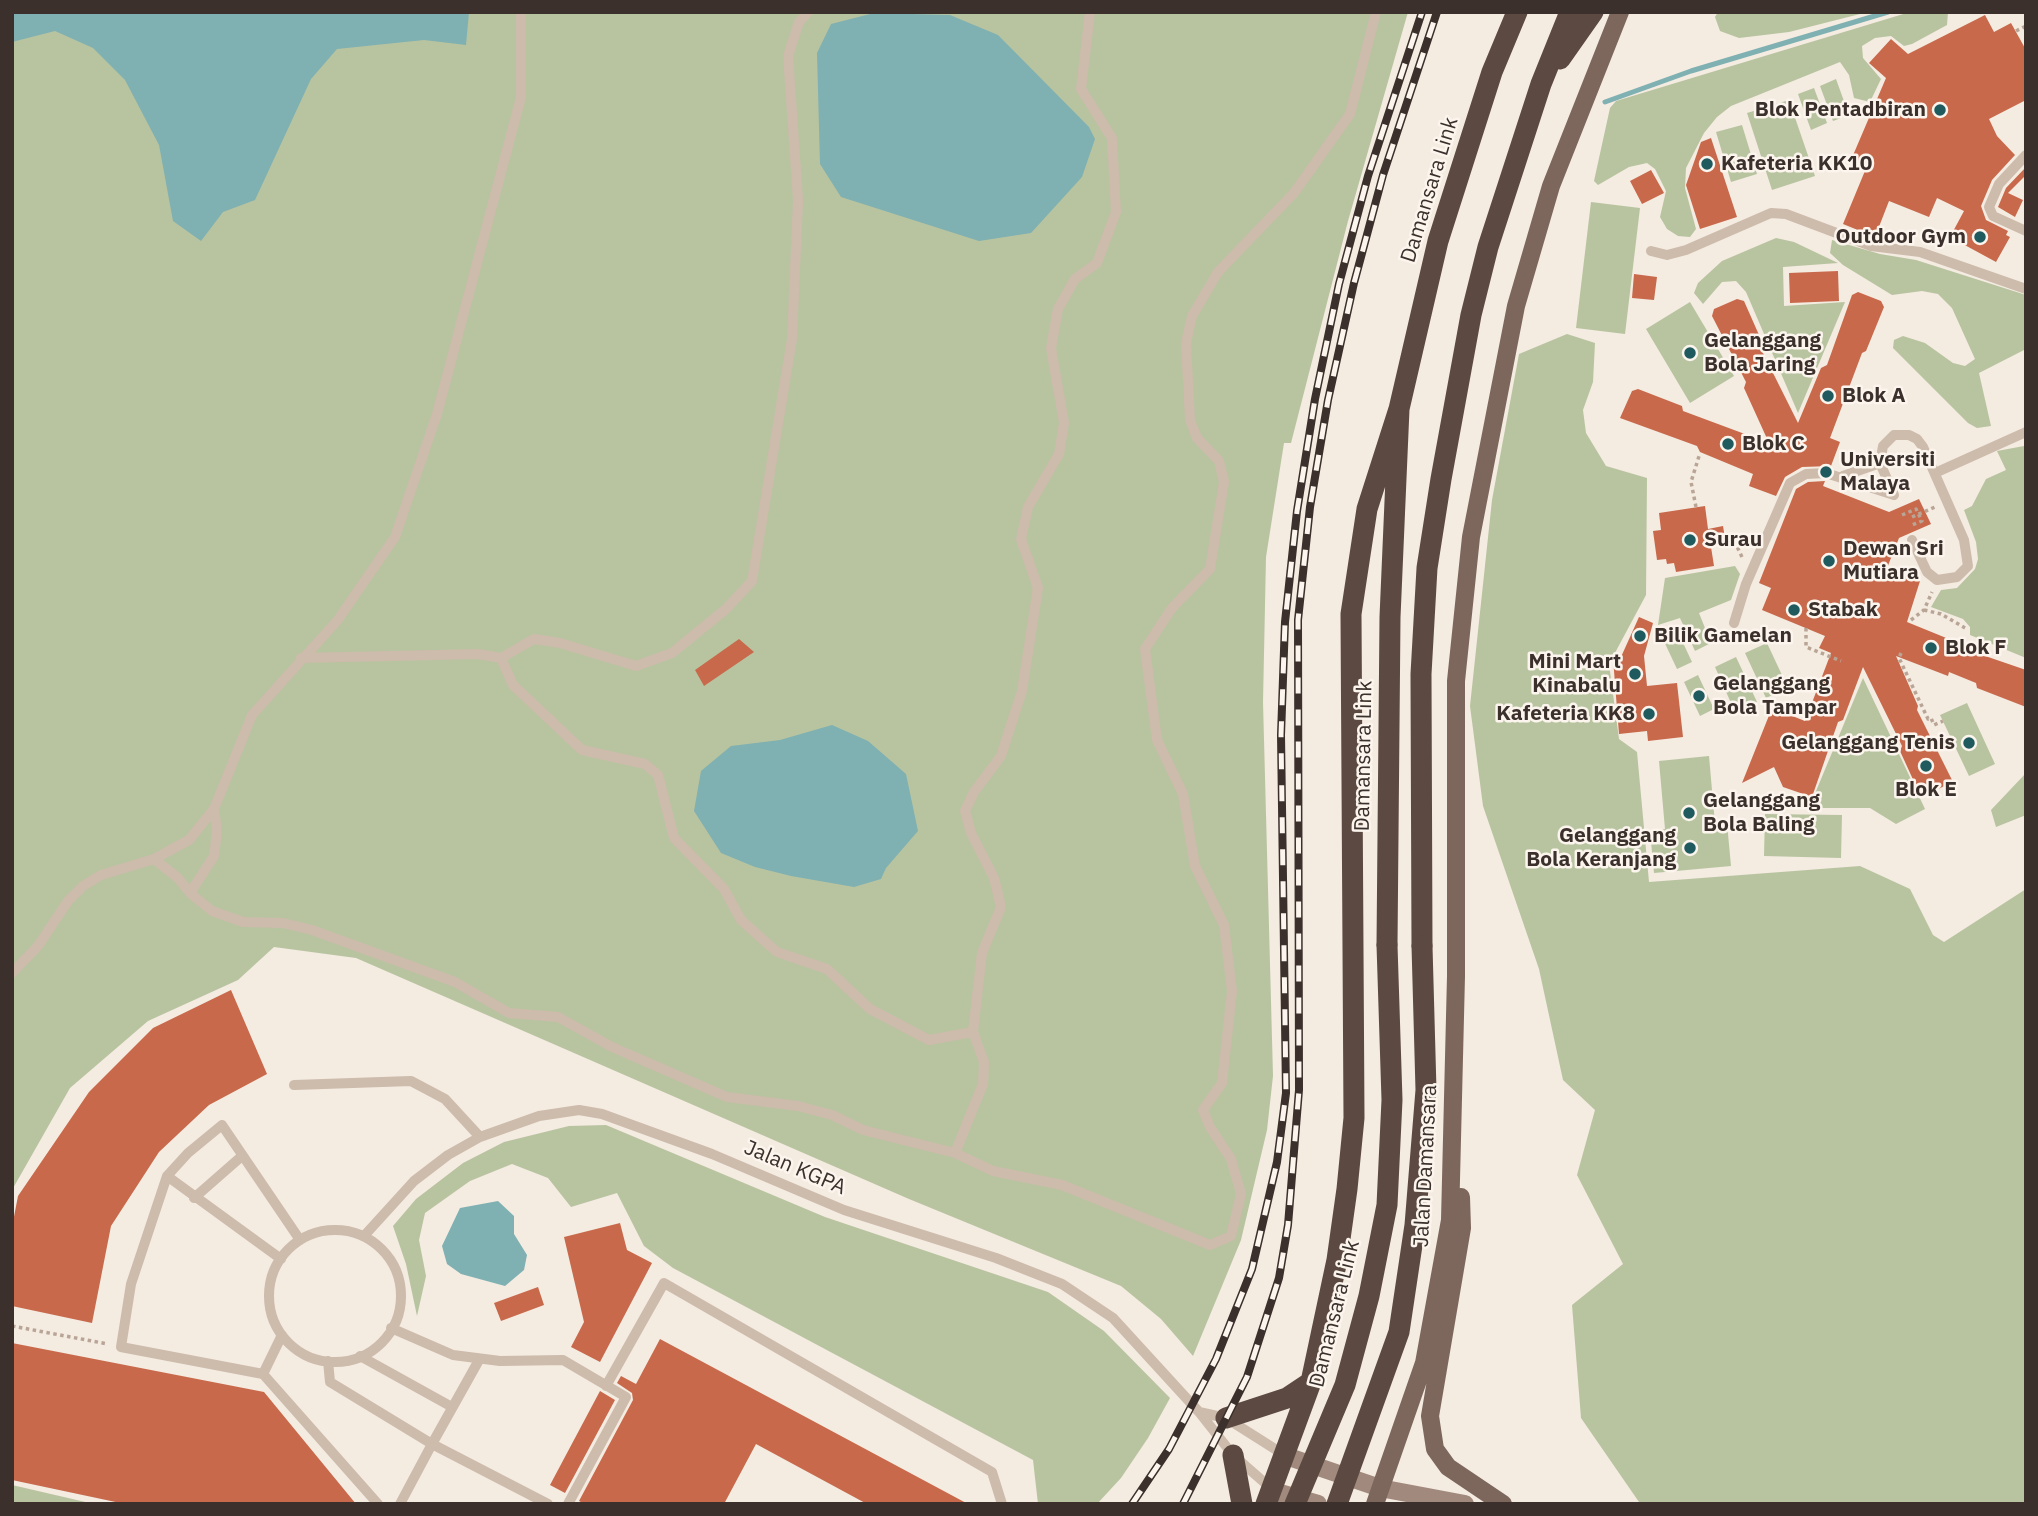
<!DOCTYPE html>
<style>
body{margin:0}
#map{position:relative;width:2038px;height:1516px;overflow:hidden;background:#f4ebe1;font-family:"IBM Plex Sans",sans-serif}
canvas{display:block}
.frame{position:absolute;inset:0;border:14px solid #3b302b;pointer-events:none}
</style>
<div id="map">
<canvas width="2038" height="1516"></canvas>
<div class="frame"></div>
</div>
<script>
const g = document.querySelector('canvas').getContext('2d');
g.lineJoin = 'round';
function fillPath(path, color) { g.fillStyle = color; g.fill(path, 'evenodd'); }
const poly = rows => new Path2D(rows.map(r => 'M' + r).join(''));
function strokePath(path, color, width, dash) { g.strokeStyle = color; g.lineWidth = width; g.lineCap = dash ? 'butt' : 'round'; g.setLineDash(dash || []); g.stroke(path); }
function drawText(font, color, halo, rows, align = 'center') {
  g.font = font + ' "IBM Plex Sans",sans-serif'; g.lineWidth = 5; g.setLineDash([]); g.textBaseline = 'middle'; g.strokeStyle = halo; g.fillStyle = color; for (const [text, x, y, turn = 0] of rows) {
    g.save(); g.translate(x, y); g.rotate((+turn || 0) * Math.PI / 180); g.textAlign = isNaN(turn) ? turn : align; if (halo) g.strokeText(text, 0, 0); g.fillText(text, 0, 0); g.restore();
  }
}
const green = poly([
 [12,12,1408,12,1348,221,1291,443,1284,443,1266,557,1263,702,1273,1076,1267,1130,1241,1240,1193,1356,1161,1319,1121,1286,909,1199,356,958,274,947,238,980,148,1021,70,1088,12,1190],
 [1718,12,1868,12,1789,32,1739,38,1720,31,1715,17],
 [1910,12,1948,12,1947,25,1912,44,1904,46,1891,36,1875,38,1862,46,1863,58,1881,79,1870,102,1854,98,1849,75,1840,62,1731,106,1717,117,1704,133,1686,168,1685,188,1696,229,1690,237,1678,236,1667,229,1660,217,1666,191,1655,169,1647,163,1629,167,1598,185,1594,181,1610,108,1616,101],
 [1836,79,1849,115,1833,121,1820,86],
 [1814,88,1827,123,1811,130,1798,94],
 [1789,100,1815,176,1772,190,1747,113],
 [1742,125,1757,174,1731,182,1716,132],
 [1591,202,1640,208,1625,334,1576,328],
 [1776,238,1794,242,1838,263,1783,267,1784,306,1845,302,1798,413,1746,292,1736,281,1722,282,1703,304,1694,293,1698,283,1722,261],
 [1832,240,1880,254,1916,260,2026,295,2026,349,1979,373,1991,426,1977,428,1968,423,1893,348,1894,340,1903,336,1925,343,1953,363,1965,366,1975,359,1952,308,1938,294,1922,291,1892,295,1843,265,1830,253],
 [1690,302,1734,376,1690,403,1646,329],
 [1567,334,1595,343,1593,382,1583,410,1586,433,1606,466,1647,478,1646,595,1609,664,1619,739,1637,752,1649,882,1860,866,1910,889,1933,935,1944,942,2026,889,2026,1504,1639,1502,1581,1418,1572,1305,1623,1264,1577,1175,1595,1110,1563,1080,1539,969,1483,806,1470,706,1492,500,1519,354],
 [2024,446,2026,447,2026,658,1970,635,1970,627,1963,619,1931,607,1941,590,1957,588,1975,569,1978,559,1976,542,1964,510,1972,506,1986,479,2006,470,1997,451],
 [1735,566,1740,574,1731,600,1699,613,1711,643,1695,651,1680,618,1658,625,1665,578],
 [1676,628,1692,662,1677,669,1661,635],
 [1767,643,1788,688,1766,698,1745,653],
 [1736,657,1757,702,1735,712,1715,667],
 [1698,675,1714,709,1700,716,1684,682],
 [1863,678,1925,809,1896,824,1870,808,1809,808],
 [1967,703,1995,764,1969,776,1940,715],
 [1709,756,1715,824,1727,823,1731,866,1654,873,1650,831,1665,829,1659,761],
 [2026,773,2026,815,1996,827,1991,810],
 [1765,814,1842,815,1841,858,1764,856],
 [606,1125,825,1217,1048,1292,1104,1331,1170,1398,1148,1438,1121,1478,1097,1504,1038,1504,1033,1460,673,1268,644,1246,617,1193,571,1207,548,1178,512,1164,470,1181,425,1213,419,1240,426,1276,417,1316,406,1264,393,1226,416,1199,463,1163,504,1142,569,1126],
 [12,1485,94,1504,12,1504]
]);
const water = poly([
 [12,12,469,12,466,45,424,40,337,49,311,79,255,200,223,212,201,241,173,221,159,145,125,80,93,48,55,31,12,42],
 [874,13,950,15,998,35,1089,127,1095,139,1082,177,1031,233,979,241,841,197,820,164,817,53,831,24],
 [832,725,868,741,906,774,918,831,886,868,881,879,854,887,791,876,755,867,721,853,694,811,701,771,731,746,780,740],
 [498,1201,514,1216,514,1234,527,1255,524,1270,505,1286,461,1274,447,1264,442,1246,460,1208]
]);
const stream = poly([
 [1605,102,1691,71,1888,12]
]);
const building = poly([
 [1985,15,1994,32,2011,23,2026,50,2026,100,1989,119,1997,136,2015,155,1992,180,1981,206,1986,220,2008,231,2006,235,2010,237,1996,262,1950,237,1964,211,1937,198,1929,217,1889,201,1875,237,1843,224,1867,166,1851,160,1886,78,1869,63,1891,39,1908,54],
 [1711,138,1737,217,1700,229,1686,185,1701,142],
 [2026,167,2026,175,2008,193,2023,200,2015,217,1998,207,2006,188],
 [1651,170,1664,193,1642,204,1630,181],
 [1838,271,1839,301,1790,303,1789,273],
 [1634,274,1657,277,1654,300,1632,298],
 [1858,292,1881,301,1884,307,1866,351,1862,353,1830,438,1840,442,1831,466,1802,467,1785,477,1776,496,1749,486,1753,474,1700,452,1697,446,1620,418,1632,391,1638,389,1682,406,1683,411,1769,443,1744,388,1746,382,1712,316,1714,309,1737,299,1744,301,1763,344,1761,349,1798,423,1821,368,1827,365,1852,295],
 [1825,481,1823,486,1889,512,1919,499,1931,524,1899,538,1887,568,1920,581,1907,622,1961,644,1959,647,2026,670,2026,707,1977,688,1976,683,1949,672,1948,676,1896,656,1918,706,1917,710,1953,782,1921,797,1900,751,1902,746,1863,667,1843,720,1838,722,1812,797,1783,787,1774,767,1742,783,1772,708,1805,721,1831,653,1819,648,1825,636,1762,610,1771,588,1759,583,1796,489,1808,482],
 [1705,506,1708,529,1723,526,1726,544,1711,547,1714,566,1676,572,1674,563,1667,564,1666,559,1657,560,1653,531,1661,530,1659,513],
 [1639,617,1653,623,1644,656,1647,686,1677,683,1683,737,1648,741,1647,731,1619,734,1613,658,1621,657],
 [739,639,754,652,704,686,695,670],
 [231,990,267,1074,209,1105,159,1152,111,1226,92,1323,12,1306,12,1227,18,1196,89,1092,153,1028],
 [620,1223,627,1250,652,1263,600,1362,571,1347,584,1322,564,1237],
 [538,1287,544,1305,501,1321,494,1303],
 [660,1339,968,1504,867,1504,756,1444,724,1504,585,1504,579,1501,633,1400,632,1393,617,1383,621,1376,636,1384],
 [12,1343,264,1392,356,1504,125,1504,12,1480],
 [600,1391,615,1400,565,1493,550,1485]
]);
const path = poly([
 [2016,31,2026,26],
 [1696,507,1691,482,1700,453],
 [1902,515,1916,509,1922,521,1912,525],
 [1912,517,1935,507],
 [1725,535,1731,534,1742,557],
 [1924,610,1941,614,1965,628],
 [1911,620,1924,610,1932,592],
 [1806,628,1806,647,1841,661],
 [1901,653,1899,658,1928,719,1931,718,1934,725,1943,721],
 [12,1326,108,1344]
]);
const service = poly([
 [2026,155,1999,184,1989,207,1993,216,2026,231],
 [1651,251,1667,255,1686,250,1771,213,1786,214,1871,246,1920,252,2026,289],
 [1880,463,1894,495],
 [1935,473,2026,432],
 [1843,476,1880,463,1883,446,1894,435,1909,435,1917,439,1923,447,1964,540,1968,566,1957,577,1937,580,1927,572,1912,540],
 [1734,623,1746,584,1790,483,1806,474,1826,473,1894,495],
 [301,658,478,654,501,658,513,685,582,750,645,764,658,775,674,838,724,889,741,920,777,952,827,969,870,1009,929,1040,973,1032],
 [501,658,534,639,560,643,636,666,672,653,726,609,752,581,792,339,798,200,788,56,799,22,808,12],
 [154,859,178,878,190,893,212,911,243,922,283,923,312,930,455,982,509,1013,558,1017,612,1047,727,1097,798,1106,832,1115,863,1130,955,1153,993,1171,1062,1185,1210,1245,1231,1236,1241,1194,1231,1159,1210,1127,1203,1110,1222,1083,1232,991,1224,925,1195,866,1183,794,1157,740,1145,649,1172,608,1210,569,1224,482,1219,461,1197,438,1190,420,1186,343,1192,316,1218,272,1294,193,1350,114,1376,12],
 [190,893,214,856,217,831,214,809],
 [12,973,38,946,68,901,83,886,101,875,154,859,189,840,214,809,252,715,337,621,395,537,437,414,521,97,521,12],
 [294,1085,411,1081,445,1099,480,1137],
 [955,1153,983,1084,984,1062,973,1032,982,953,1001,907,994,878,971,833,965,811,974,792,1001,756,1022,691,1038,588,1021,539,1028,507,1059,454,1064,423,1051,348,1058,309,1075,279,1097,263,1116,212,1112,138,1081,89,1090,12],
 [167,1176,188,1153,222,1125,300,1240],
 [194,1198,242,1156],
 '269 1296a66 66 0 1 1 132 0a66 66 0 1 1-132 0Z',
 [364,1236,414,1181,448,1155,480,1137,539,1116,579,1110,602,1114,712,1154,844,1210,996,1258,1062,1284,1113,1318,1199,1412,1233,1455,1273,1490],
 [281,1259,167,1176,131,1284,121,1347,263,1374,378,1504],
 [391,1328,453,1355,500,1361,563,1360,626,1397,568,1504],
 [360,1356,452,1407],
 [479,1360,432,1444,548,1504],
 [328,1361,330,1382,432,1444,400,1504],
 [263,1374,282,1335],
 [606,1386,664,1283,992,1472,1002,1504],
 [1199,1412,1226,1418,1286,1456]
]);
const secondary = poly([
 [1286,1456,1380,1488,1465,1504],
 [1273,1491,1318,1504]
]);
const primary = poly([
 [1461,1197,1462,1228,1430,1416,1435,1449,1448,1467,1503,1504],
 [1375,1504,1424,1363,1450,1220,1456,976,1456,681,1471,537,1516,306,1551,186,1620,12]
]);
const motorway = poly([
 [1560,59,1593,12],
 [1387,945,1390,617,1399,409,1438,241,1492,72,1517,12],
 [1422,946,1421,674,1427,568,1441,479,1471,315,1488,247,1541,84,1570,12],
 [1226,1418,1287,1398,1311,1382],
 [1233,1455,1242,1504],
 [1266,1504,1311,1382,1337,1260,1347,1189,1354,1118,1351,614,1367,509,1399,409]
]);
const rail = poly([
 [1132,1504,1169,1449,1216,1359,1252,1269,1277,1162,1286,1093,1281,735,1285,622,1297,511,1315,399,1339,284,1368,176,1422,12],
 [1183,1504,1247,1377,1279,1278,1288,1225,1299,1090,1298,620,1310,507,1328,400,1354,283,1383,175,1437,12]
]);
const motorwayBridge = poly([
 [1295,1504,1345,1385,1369,1296,1387,1205,1392,1100,1387,945],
 [1337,1504,1399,1332,1415,1225,1426,1090,1422,946]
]);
const markers = [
 [1940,110,7,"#1f5a5e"],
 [1707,164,7,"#1f5a5e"],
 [1980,237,7,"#1f5a5e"],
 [1690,353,7,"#1f5a5e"],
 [1828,396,7,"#1f5a5e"],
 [1728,444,7,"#1f5a5e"],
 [1826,472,7,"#1f5a5e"],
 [1690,540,7,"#1f5a5e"],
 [1829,561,7,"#1f5a5e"],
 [1794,610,7,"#1f5a5e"],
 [1640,636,7,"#1f5a5e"],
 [1931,648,7,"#1f5a5e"],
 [1635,674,7,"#1f5a5e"],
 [1699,696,7,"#1f5a5e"],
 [1649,714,7,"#1f5a5e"],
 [1969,743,7,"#1f5a5e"],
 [1926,766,7,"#1f5a5e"],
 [1689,813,7,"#1f5a5e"],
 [1690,848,7,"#1f5a5e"]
];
const poiNames = [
 ["Blok Pentadbiran",1926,110,"right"],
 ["Kafeteria KK10",1721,164],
 ["Outdoor Gym",1966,237,"right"],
 ["Gelanggang",1704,341],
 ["Bola Jaring",1704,365],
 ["Blok A",1842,396],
 ["Blok C",1742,444],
 ["Universiti",1840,460],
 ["Malaya",1840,484],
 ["Surau",1704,540],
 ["Dewan Sri",1843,549],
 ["Mutiara",1843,573],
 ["Stabak",1808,610],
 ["Bilik Gamelan",1654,636],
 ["Blok F",1945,648],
 ["Mini Mart",1621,662,"right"],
 ["Kinabalu",1621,686,"right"],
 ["Gelanggang",1713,684],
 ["Bola Tampar",1713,708],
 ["Kafeteria KK8",1635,714,"right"],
 ["Gelanggang Tenis",1955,743,"right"],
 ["Blok E",1926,790,"center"],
 ["Gelanggang",1703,801],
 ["Bola Baling",1703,825],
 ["Gelanggang",1676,836,"right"],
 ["Bola Keranjang",1676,860,"right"]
];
const streetNames = [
 ["Damansara Link",1430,190,-73],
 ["Damansara Link",1364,756,-89],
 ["Jalan Damansara",1426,1166,-87],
 ["Jalan KGPA",795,1168,23],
 ["Damansara Link",1335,1314,-76]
];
fillPath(green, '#b8c4a0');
fillPath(water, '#7fb0b2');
strokePath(stream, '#7fb0b2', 5);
fillPath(building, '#c8694b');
strokePath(path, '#b9a596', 3.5, [3.5, 3.5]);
strokePath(service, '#cdbbac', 10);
strokePath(secondary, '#a18a7d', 18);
strokePath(primary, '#7d675c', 18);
strokePath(motorway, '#5c4a42', 21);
strokePath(rail, '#3b302b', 8);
strokePath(rail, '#fbf5ee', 5, [16]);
strokePath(motorwayBridge, '#5c4a42', 21);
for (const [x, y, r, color] of markers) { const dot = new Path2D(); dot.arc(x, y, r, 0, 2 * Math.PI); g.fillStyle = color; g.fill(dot); strokePath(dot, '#fbf5ee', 2.5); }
drawText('bold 21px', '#3b302b', '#fbf5ee', poiNames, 'left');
drawText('21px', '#3b302b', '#fbf5ee', streetNames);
</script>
